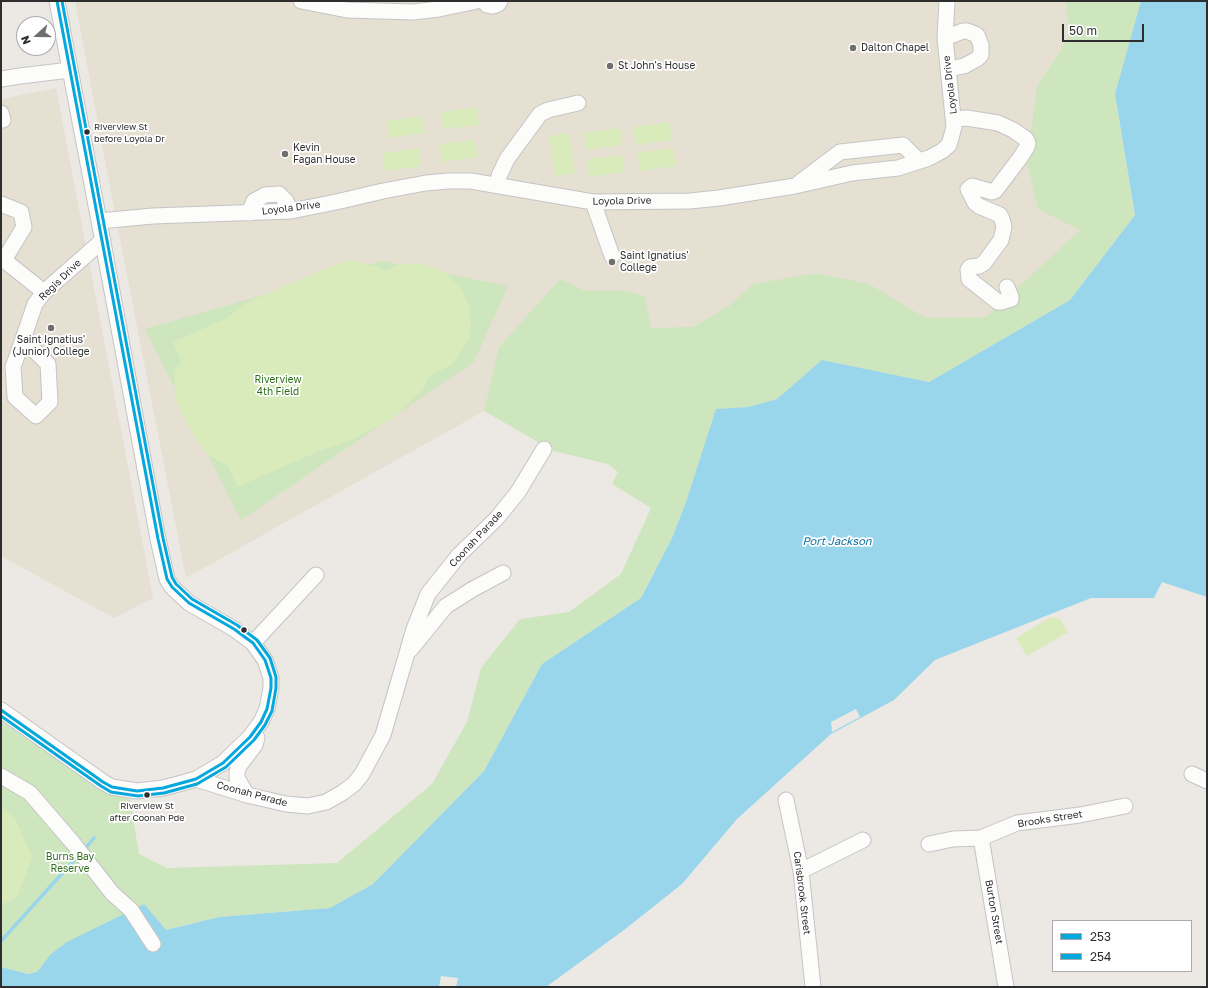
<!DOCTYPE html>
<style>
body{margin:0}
#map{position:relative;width:1208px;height:988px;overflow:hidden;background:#ece8e4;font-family:"Golos Text",sans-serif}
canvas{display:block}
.frame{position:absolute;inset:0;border:2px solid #2e2e2e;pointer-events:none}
.legend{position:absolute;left:1052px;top:920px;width:140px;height:52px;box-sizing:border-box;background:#fff;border:1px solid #ababab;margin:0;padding:5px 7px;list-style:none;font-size:12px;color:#2e2e2e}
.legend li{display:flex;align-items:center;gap:8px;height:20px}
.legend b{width:20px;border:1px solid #ababab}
.north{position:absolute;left:16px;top:16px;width:40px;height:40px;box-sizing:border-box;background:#fff;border:1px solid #ababab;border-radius:50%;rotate:249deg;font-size:11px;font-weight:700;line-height:16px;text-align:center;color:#2e2e2e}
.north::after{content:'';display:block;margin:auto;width:14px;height:18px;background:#706f6e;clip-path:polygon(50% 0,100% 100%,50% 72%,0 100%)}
.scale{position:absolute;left:1062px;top:24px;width:82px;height:18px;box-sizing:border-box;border:2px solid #2e2e2e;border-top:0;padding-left:5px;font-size:12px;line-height:14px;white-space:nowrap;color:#2e2e2e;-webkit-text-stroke:3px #fff;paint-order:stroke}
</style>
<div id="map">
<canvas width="1208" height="988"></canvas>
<div class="frame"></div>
<ul class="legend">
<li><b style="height:5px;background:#05a8dc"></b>253</li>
<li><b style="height:5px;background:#05a8dc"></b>254</li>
</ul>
<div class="north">N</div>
<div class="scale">50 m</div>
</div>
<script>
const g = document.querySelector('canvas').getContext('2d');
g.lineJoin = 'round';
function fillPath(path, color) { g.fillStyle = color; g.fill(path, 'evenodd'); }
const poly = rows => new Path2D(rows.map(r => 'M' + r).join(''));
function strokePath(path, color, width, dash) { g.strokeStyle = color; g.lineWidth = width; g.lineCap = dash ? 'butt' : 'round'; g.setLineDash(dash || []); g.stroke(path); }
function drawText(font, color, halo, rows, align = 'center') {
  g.font = font + ' "Golos Text",sans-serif'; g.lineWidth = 3.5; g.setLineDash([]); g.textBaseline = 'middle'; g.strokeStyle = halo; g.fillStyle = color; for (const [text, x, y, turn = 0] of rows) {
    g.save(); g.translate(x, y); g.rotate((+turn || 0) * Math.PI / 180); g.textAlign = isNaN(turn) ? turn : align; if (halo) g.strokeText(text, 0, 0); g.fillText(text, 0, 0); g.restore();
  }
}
const education = poly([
 [75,1,1141,1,1070,300,651,507,612,484,618,472,608,464,554,451,484,411,186,578,117,224],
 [56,88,153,598,114,618,1,556,1,99]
]);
const green = poly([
 [1066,1,1141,1,1115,94,1135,215,1070,300,929,382,822,360,777,399,748,407,716,409,686,502,672,538,641,598,542,664,484,771,373,884,330,908,219,917,166,930,43,965,37,972,28,974,1,967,1,721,106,793,130,799,139,854,167,868,337,863,432,784,467,722,481,668,520,619,569,612,621,574,651,508,612,484,618,472,608,464,554,451,484,411,499,347,560,279,583,290,628,291,645,296,651,328,693,327,729,306,753,284,816,273,869,284,926,318,986,317,1080,230,1038,209,1027,162,1037,86,1069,38],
 [382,261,508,286,474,362,241,520,145,329]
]);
const pitch = poly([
 [477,107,479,125,443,129,441,112],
 [422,116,425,133,389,138,387,121],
 [669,122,672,140,636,145,633,127],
 [620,128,622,145,586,150,584,133],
 [569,133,575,173,555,176,549,136],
 [475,140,478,157,442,162,439,144],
 [419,148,421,166,385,171,383,153],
 [673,148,676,166,640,171,637,153],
 [622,155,625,172,589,177,587,159],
 [349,260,377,266,385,271,397,265,417,263,427,265,446,273,461,288,469,306,471,326,469,337,465,346,453,363,446,368,429,376,423,390,393,418,352,440,315,453,237,487,228,466,208,455,196,440,176,401,174,371,181,361,173,342,227,318,246,303,305,277],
 [1051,617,1060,619,1068,632,1027,656,1016,638],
 [1,807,15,818,32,857,18,896,1,905]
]);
const water = poly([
 [1141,1,1207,1,1207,597,1162,582,1154,598,1091,598,935,660,894,700,831,734,737,819,682,884,624,930,546,987,1,987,1,967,28,974,37,972,51,954,67,942,144,904,166,930,219,917,330,908,373,884,484,771,542,664,641,598,672,538,686,502,716,409,748,407,777,399,822,360,929,382,1070,300,1135,215,1115,94]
]);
const pier = poly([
 [856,709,860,717,832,732,831,722],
 [441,976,458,978,456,987,439,987]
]);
const stream = poly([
 [84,850,94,838],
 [1,941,78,856]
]);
const minor = poly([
 [301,1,347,10,413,12,439,9,477,1],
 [484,1,487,5,493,6,498,4,500,1],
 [945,38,963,31,967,31,977,35,981,45,981,55,977,59,964,66,948,69],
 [1,79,20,76,70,70],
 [1,113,3,120],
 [954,119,967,118,998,123,1013,130,1026,139,1028,143,1027,147,1020,158,995,191,992,192,972,186,968,189,975,203,979,206,1000,215,1002,219,1004,227,1001,240,984,263,979,266,970,267,968,270,969,279,998,302,1001,302,1011,299,1011,297,1007,287],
 [799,183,840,152,903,145,919,161],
 [498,185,499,176,507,159,540,114,548,110,578,103],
 [593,202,612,256],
 [1,204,21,212,24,227,4,260,44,292],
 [249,213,254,201,265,195,279,194,286,201,291,211],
 [99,221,153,216,291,211,336,202,383,191,426,183,448,181,471,181,593,202,690,201,719,198,795,186,852,173,898,168,929,158,942,151,949,145,954,127,945,38,947,1],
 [23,339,48,364,50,402,36,416,15,397,13,367,23,339,35,304,44,292,103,240],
 [253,643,316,575],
 [411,649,446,606,473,589,503,573],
 [1,710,103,782,112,787,137,791,163,788,182,783,196,779,223,763,250,737,261,722,267,709,271,688,271,678,265,660,253,643,234,629,189,603,172,587,167,579,158,539,99,221,57,1],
 [1192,774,1207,781],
 [1,776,30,793,73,843,112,893,131,910,153,944],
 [196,779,247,795,286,804,308,806,326,802,342,793,354,784,362,774,383,735,414,629,428,594,459,555,497,518,518,492,544,449],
 [247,795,237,778,237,772,239,766,255,745,257,738],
 [786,800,801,871,813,987],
 [981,838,1006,987],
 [929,844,953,839,981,838,1017,823,1080,815,1125,806],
 [801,871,863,840]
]);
const bus1 = poly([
 [1,710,103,782,112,787,137,791,163,788,196,779,223,763,250,737,261,722,267,709,271,688,271,678,265,660,253,643,234,629,189,603,172,587,167,579,158,539,57,1]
]);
const bus2 = poly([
 [1,716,101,786,111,792,138,796,164,793,197,784,226,767,254,740,265,725,272,711,276,688,276,677,270,658,257,640,237,625,192,599,176,584,172,577,163,538,62,1]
]);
const markers = [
 [853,48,4,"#706f6e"],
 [610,66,4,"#706f6e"],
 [87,132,3.5,"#2e2e2e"],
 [285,154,4,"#706f6e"],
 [612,262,4,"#706f6e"],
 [51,328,4,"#706f6e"],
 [244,630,3.5,"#2e2e2e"],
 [147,795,3.5,"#2e2e2e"]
];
const busNames = [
 ["Riverview St",94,127],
 ["before Loyola Dr",94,139],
 ["Riverview St",147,806,"center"],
 ["after Coonah Pde",147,818,"center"]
];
const poiNames = [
 ["Dalton Chapel",861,48],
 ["St John's House",618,66],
 ["Kevin",293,148],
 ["Fagan House",293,160],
 ["Saint Ignatius'",620,256],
 ["College",620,268],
 ["Saint Ignatius'",51,340,"center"],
 ["(Junior) College",51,352,"center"]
];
const streetNames = [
 ["Loyola Drive",950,85,-97],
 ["Loyola Drive",622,201,-1],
 ["Loyola Drive",291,208,-7],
 ["Regis Drive",60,280,-44],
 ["Coonah Parade",476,539,-47],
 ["Coonah Parade",252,794,15],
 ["Brooks Street",1050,819,-9],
 ["Carisbrook Street",802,893,83],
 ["Burton Street",994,912,80]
];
const parkNames = [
 ["Riverview",278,380],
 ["4th Field",278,392],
 ["Burns Bay",70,857],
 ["Reserve",70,869]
];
const waterNames = [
 ["Port Jackson",837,542]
];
fillPath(education, '#e6e0d3');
fillPath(green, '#cee6be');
fillPath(pitch, '#d9eabb');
fillPath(water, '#99d6ec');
fillPath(pier, '#ece8e4');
strokePath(stream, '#99d6ec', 3.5);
strokePath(minor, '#c5c4c5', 17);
strokePath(minor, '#fcfcfb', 15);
strokePath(bus1, '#05a8dc', 3);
strokePath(bus2, '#05a8dc', 3);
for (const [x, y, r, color] of markers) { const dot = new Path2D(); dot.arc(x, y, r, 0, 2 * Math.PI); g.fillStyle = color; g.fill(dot); strokePath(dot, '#fff', 1.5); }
drawText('9px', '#2e2e2e', '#fff', busNames, 'left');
drawText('10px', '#2e2e2e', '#fff', poiNames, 'left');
drawText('10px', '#2e2e2e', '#fff', streetNames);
drawText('10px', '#2c6e1b', '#fff', parkNames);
drawText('italic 11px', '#0d6fa3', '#fff', waterNames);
</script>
